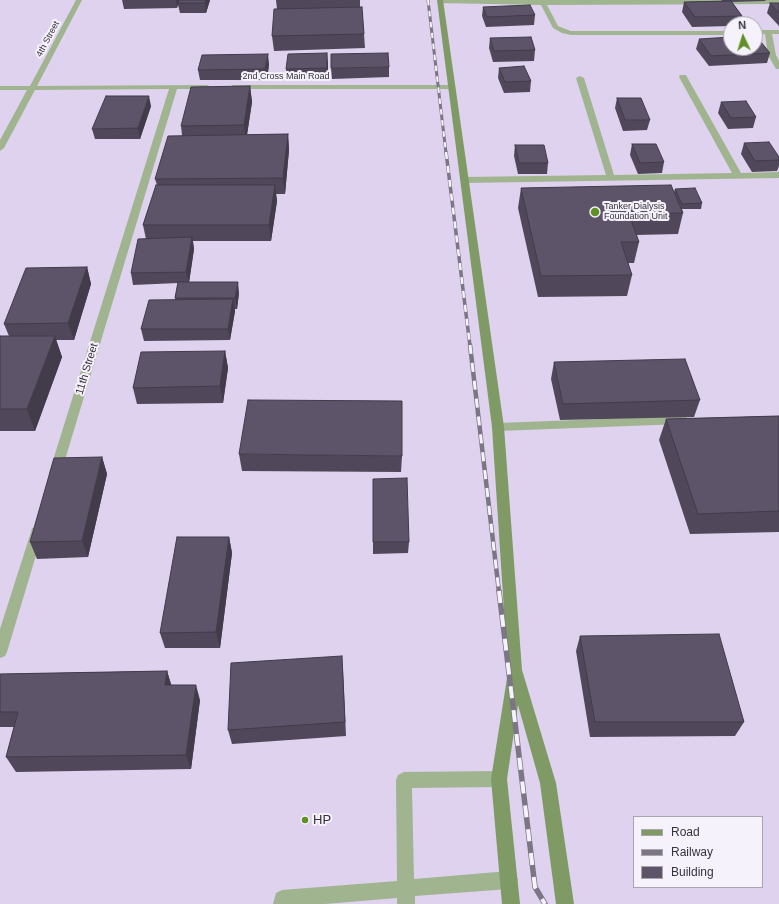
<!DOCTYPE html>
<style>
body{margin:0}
#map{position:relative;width:779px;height:904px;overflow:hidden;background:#ece2fa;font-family:Helvetica,sans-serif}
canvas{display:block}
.legend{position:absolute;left:633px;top:816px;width:130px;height:72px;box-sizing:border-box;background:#f6f2fc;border:1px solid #a9a5af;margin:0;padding:5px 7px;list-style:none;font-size:12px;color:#36323b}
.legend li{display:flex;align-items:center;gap:8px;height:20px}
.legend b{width:20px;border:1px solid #a9a5af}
.north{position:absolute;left:723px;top:16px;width:40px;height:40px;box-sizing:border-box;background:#f6f2fc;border:1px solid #a9a5af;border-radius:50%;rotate:356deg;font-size:11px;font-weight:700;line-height:16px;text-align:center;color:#36323b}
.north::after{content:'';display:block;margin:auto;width:14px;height:18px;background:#608f24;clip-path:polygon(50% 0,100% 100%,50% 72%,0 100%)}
</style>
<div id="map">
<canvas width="779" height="904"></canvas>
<ul class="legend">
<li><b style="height:5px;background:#7f9a65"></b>Road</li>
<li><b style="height:5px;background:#7c7684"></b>Railway</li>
<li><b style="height:11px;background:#5d5469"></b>Building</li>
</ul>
<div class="north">N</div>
</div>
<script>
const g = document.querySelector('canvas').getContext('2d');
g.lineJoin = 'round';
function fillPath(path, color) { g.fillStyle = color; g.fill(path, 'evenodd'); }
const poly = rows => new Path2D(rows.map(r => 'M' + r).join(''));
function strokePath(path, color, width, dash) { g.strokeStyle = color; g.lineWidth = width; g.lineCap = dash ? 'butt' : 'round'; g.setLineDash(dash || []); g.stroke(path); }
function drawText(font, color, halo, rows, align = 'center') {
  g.font = font + ' Helvetica,sans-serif'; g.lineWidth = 4; g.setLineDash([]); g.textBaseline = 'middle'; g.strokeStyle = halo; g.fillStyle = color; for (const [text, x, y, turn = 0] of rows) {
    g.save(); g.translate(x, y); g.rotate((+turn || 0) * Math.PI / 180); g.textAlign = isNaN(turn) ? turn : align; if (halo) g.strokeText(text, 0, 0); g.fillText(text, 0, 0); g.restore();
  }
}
const built = poly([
 [0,0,779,0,779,904,0,904],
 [731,24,755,24,755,48,731,48],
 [634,817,762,817,762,887,634,887]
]);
const lane = poly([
 [499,771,505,774,507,779,505,784,499,787,412,788,414,879,509,871,515,874,518,880,515,886,509,889,415,896,415,904,397,904,397,898,325,904,273,904,276,893,282,890,397,881,396,780,398,775,404,772,499,771]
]);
const street = poly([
 [76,0,82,0,37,86,207,85,211,87,207,89,177,89,61,473,59,476,55,478,51,476,49,473,169,89,35,90,4,148,0,151,0,140,27,90,0,90,0,86,30,86,76,0],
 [440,0,779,0,779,4,547,5,558,26,571,31,731,31,731,35,571,35,562,33,553,28,541,5,438,3,438,1,440,0],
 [755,30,779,30,779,34,772,34,776,55,779,61,779,69,776,69,768,55,765,34,755,34,755,30],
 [680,75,686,75,687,77,741,173,779,172,779,178,464,183,460,180,464,177,606,175,576,78,580,76,584,78,614,175,732,173,679,77,680,75],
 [232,85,451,85,455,87,451,89,232,89,232,85],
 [682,416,686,417,688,420,686,423,682,424,498,431,494,430,492,427,494,424,498,423,682,416],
 [37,527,42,528,43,532,7,652,5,656,0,658,0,629,31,532,32,528,37,527]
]);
const secondary = poly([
 [437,0,443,0,504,427,522,670,556,783,574,904,556,904,540,783,518,705,507,779,520,904,502,904,491,779,508,672,492,427,437,0]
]);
const railFar3 = poly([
 [428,0,446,153]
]);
const railFar2 = poly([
 [446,152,470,346]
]);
const railFar1 = poly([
 [470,345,499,592]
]);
const rail = poly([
 [499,591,535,887,545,904]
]);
const wall = poly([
 [122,0,210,0,206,13,180,13,178,5,177,8,124,9],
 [276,0,360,0,360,7,364,34,365,48,274,51,272,36,277,9],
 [721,0,766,0,765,1,732,2,742,16,740,24,731,24,731,26,692,27,682,12,684,2,722,1],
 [770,3,779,3,779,26,767,13],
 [483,7,535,15,534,25,486,27,482,16],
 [490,38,535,50,534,61,493,62,489,48],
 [699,39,770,53,767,63,709,66,696,49],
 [328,63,328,79,287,79,286,69],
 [269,64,267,80,200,80,198,70],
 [389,67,389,77,332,79,331,68],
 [499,68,531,81,530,92,504,93,498,78],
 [250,86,252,102,247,135,288,134,289,150,285,194,276,194,277,201,271,241,193,241,194,249,189,282,239,293,237,309,235,309,235,311,230,340,144,341,141,329,175,300,175,298,178,283,133,285,131,273,146,239,143,225,157,185,155,179,182,135,181,126],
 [617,98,650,120,647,130,623,131,615,108],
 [721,102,756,117,753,128,728,129,718,113],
 [151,106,140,139,95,139,92,129],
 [744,143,779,157,779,166,777,171,752,172,741,154],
 [632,144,664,162,662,173,638,174,630,155],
 [515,145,548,163,547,174,518,174,514,156],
 [521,188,674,192,675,189,702,203,701,209,682,209,683,213,678,234,636,235,639,242,634,263,628,263,632,275,627,296,538,297,518,208],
 [87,267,91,284,74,340,56,340,62,357,35,431,0,431,0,336,9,336,4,324],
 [225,351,228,368,223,403,137,404,133,388],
 [554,362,700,400,694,417,560,420,551,379],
 [779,416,779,532,690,534,659,440,666,419],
 [239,454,402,456,401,472,242,471],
 [102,457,107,474,88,557,37,559,30,542],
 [229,537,232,553,220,648,165,648,160,633],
 [373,542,409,542,408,553,373,554],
 [580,636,744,722,735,736,590,737,576,651],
 [167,671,171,685,200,700,191,769,16,772,6,757,14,727,0,727,0,674],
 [343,671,346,736,232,744,228,730]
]);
const shadedWall = poly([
 [176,0,180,0,178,3,177,8],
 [206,0,210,0,206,13,205,3],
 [327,53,328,63,328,79,327,68],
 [268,54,269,64,267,80,265,69],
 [250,86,252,102,246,141,244,125],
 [149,96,151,106,140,139,138,128],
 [288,134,289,150,285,194,283,178],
 [275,185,277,201,271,241,269,225],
 [192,237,194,249,189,283,186,272],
 [87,267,91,284,74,340,68,323],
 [238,282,239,293,237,309,235,298],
 [233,299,235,311,230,340,228,329],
 [55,336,62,357,35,431,27,409],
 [225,351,228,368,223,403,220,386],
 [102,457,107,474,88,557,82,541],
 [229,537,232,553,220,648,216,632],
 [167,671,172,687,165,685],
 [196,685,200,700,191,769,186,755]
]);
const building = poly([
 [179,0,206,0,205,3,178,3,179,0],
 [731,1,742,16,695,17,684,2,731,1],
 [770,3,779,3,779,13,770,3],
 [530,5,535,15,487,17,483,7,530,5],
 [362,7,364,34,272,36,274,9,362,7],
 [755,36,756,36,770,53,711,56,699,39,731,37,731,48,755,48,755,36],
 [531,37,535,50,494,51,490,38,531,37],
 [327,53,327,68,286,69,288,54,327,53],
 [388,53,389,67,331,68,331,54,388,53],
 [268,54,265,69,198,70,202,55,268,54],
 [524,66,531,81,505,82,499,68,524,66],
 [250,86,244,125,181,126,191,87,250,86],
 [106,96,149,96,138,128,92,129,106,96],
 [617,98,641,98,650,120,625,120,617,98],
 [746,101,756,117,731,118,721,102,746,101],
 [288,134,283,178,155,179,168,136,288,134],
 [769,142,779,157,779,160,755,161,744,143,769,142],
 [632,144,656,144,664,162,640,163,632,144],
 [515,145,544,145,548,163,519,163,515,145],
 [156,185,275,185,269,225,143,225,156,185],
 [671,185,683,213,629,214,639,242,621,242,632,275,541,276,521,188,671,185],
 [695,188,702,203,682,204,675,189,695,188],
 [192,237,186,272,131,273,138,239,192,237],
 [87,267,68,323,4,324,26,268,87,267],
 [178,282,238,282,235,298,175,298,178,282],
 [233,299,228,329,141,329,149,300,233,299],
 [0,336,55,336,27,409,0,409,0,336],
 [225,351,220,386,133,388,141,352,225,351],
 [685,359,700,400,563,404,554,362,685,359],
 [248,400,402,401,402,456,239,454,248,400],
 [779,416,779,511,698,514,666,419,779,416],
 [102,457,82,541,30,542,54,458,102,457],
 [407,478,409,542,373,542,373,479,407,478],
 [177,537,229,537,216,632,160,633,177,537],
 [719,634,744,722,595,722,580,636,719,634],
 [342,656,345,722,228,730,231,663,342,656],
 [167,671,165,685,196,685,186,755,6,757,18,712,0,712,0,674,167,671]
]);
const markers = [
 [595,212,5,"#608f24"],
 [305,820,4,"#608f24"]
];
const farStreetnames = [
 ["4th Street",48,39,-62],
 ["2nd Cross Main Road",286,77]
];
const farPoinames = [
 ["Tanker Dialysis",604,207],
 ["Foundation Unit",604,217]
];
const streetNames = [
 ["11th Street",87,369,-73]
];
const nearPoinames = [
 ["HP",313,820]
];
fillPath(built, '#ded2ef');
fillPath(lane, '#a1b490');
fillPath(street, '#a1b490');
fillPath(secondary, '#7f9a65');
strokePath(railFar3, '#7c7684', 3);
strokePath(railFar2, '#7c7684', 3.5);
strokePath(railFar1, '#7c7684', 4.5);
strokePath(rail, '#7c7684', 5.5);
strokePath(railFar3, '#f6f2fc', 2, [5.5]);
strokePath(railFar2, '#f6f2fc', 2.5, [7]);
strokePath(railFar1, '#f6f2fc', 3, [9]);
strokePath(rail, '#f6f2fc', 4, [12]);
fillPath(wall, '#50485a');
fillPath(shadedWall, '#413b4a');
fillPath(building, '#5d5469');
strokePath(building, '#413b4a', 1);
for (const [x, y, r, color] of markers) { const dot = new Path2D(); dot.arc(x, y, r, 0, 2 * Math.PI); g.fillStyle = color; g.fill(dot); strokePath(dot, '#f6f2fc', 1.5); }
drawText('9px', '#36323b', '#f6f2fc', farStreetnames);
drawText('9px', '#36323b', '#f6f2fc', farPoinames, 'left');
drawText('11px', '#36323b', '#f6f2fc', streetNames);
drawText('13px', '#36323b', '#f6f2fc', nearPoinames, 'left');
</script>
